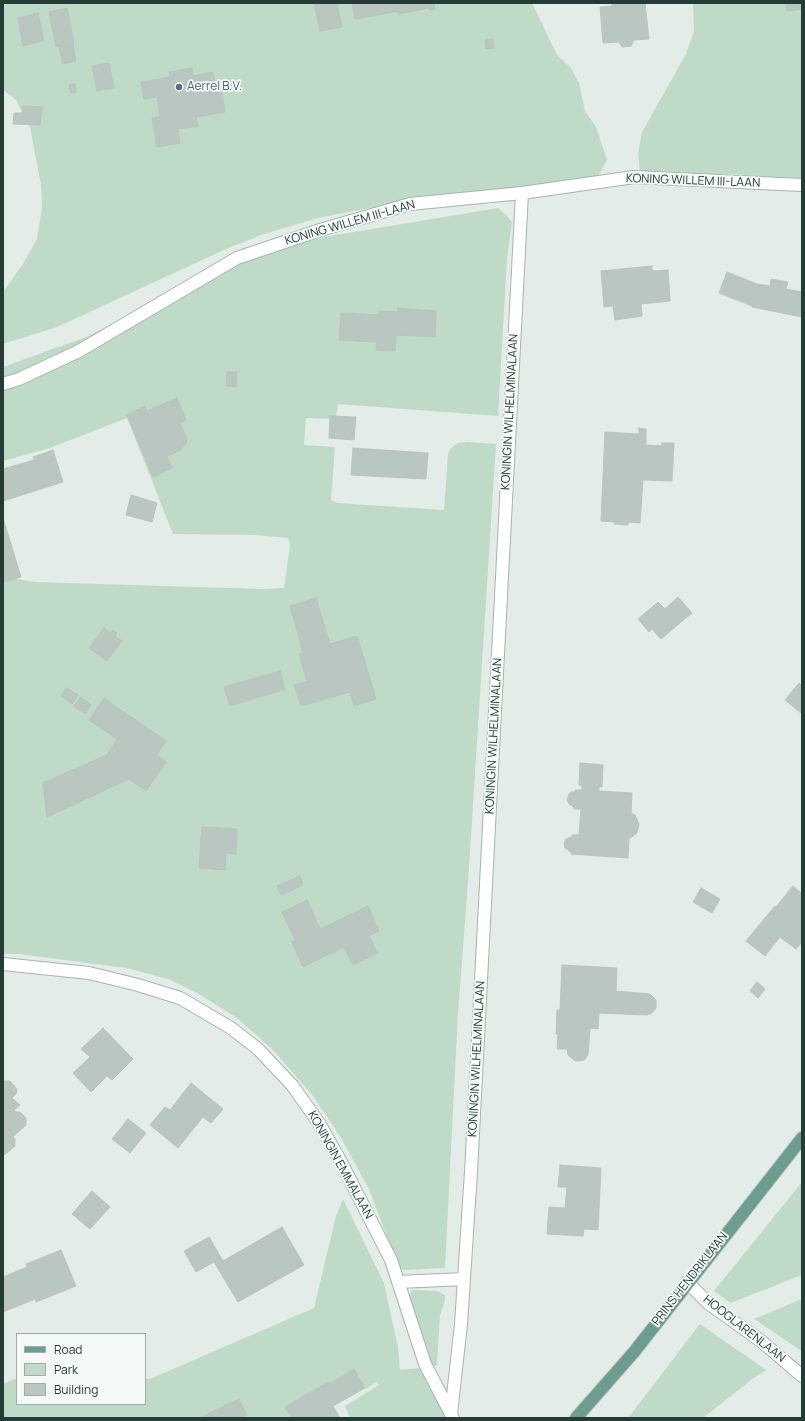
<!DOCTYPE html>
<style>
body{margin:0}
#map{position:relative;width:805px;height:1421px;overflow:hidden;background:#e4ece8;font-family:Manrope,sans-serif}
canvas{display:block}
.frame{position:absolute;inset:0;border:4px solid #253c36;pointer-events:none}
.legend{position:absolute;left:16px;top:1333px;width:130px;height:72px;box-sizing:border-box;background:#f4f9f7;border:1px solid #a1adaa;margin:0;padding:5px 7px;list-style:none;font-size:12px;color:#253c36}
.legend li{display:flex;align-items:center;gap:8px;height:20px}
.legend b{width:20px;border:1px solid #a1adaa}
</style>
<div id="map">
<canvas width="805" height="1421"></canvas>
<div class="frame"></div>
<ul class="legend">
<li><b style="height:5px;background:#6d9d90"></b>Road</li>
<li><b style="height:11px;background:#bfdbc7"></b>Park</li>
<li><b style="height:11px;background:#bac7c1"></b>Building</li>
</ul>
</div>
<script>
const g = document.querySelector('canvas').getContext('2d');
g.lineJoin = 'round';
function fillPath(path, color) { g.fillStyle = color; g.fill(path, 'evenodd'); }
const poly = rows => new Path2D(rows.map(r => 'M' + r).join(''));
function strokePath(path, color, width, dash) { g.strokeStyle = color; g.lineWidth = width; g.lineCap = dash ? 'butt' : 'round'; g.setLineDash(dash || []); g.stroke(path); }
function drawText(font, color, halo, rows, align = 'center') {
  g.font = font + ' Manrope,sans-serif'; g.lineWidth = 3.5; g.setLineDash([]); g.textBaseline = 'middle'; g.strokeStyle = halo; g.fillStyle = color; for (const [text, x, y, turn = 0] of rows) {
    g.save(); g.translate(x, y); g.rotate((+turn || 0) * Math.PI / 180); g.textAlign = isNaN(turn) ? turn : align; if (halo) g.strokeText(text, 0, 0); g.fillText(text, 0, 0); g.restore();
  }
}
const green = poly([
 [3,3,532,3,557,55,571,68,579,83,585,111,596,127,607,160,597,178,455,195,374,207,318,218,261,235,224,250,57,327,3,344,3,292,23,264,37,239,42,207,41,185,30,127,16,100,3,90],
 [693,3,802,3,802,180,734,174,640,173,638,153,642,132,686,54,694,31],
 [498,208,507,216,512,222,507,259,498,416,338,404,336,419,306,418,304,445,335,447,331,500,337,503,444,510,448,454,451,448,458,443,468,442,496,444,469,868,458,1013,445,1268,403,1270,398,1266,369,1189,341,1138,313,1096,273,1050,237,1018,199,994,168,979,126,968,19,954,3,954,3,572,17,579,35,582,263,589,284,588,290,545,288,538,256,535,173,534,127,418,50,448,3,461,3,367,86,337,232,265,318,238],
 [802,1182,802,1275,731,1303,714,1291],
 [343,1199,384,1283,398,1348,400,1370,420,1368,447,1418,350,1418,345,1406,379,1385,376,1382,366,1389,354,1369,329,1384,328,1382,285,1407,291,1418,241,1418,247,1415,239,1399,199,1418,3,1418,3,1384,17,1378,17,1404,145,1404,145,1379,150,1379,314,1308,336,1216],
 [412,1290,437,1291,445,1295,445,1300,440,1315,437,1365,433,1367,428,1359,409,1297],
 [802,1299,802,1353,800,1350,754,1319],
 [700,1324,766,1370,751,1380,703,1418,628,1418]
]);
const building = poly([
 [314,3,333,3,334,4,337,3,342,27,320,31,314,3],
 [352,3,439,3,434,4,435,9,429,10,429,8,399,14,399,11,355,19,352,3],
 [612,3,633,3,633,4,645,3,649,39,634,40,631,46,622,47,619,42,603,43,600,7,612,6,612,3],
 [786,3,802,3,802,9,787,11,786,3],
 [67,8,74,44,56,47,49,12,67,8],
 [38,13,44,41,23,46,18,18,38,13],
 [493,39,494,48,486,49,485,40,493,39],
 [73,44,76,61,63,64,59,47,73,44],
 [109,63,114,88,97,91,92,66,109,63],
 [192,68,193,76,213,72,217,93,222,92,225,112,196,117,198,126,178,129,180,143,157,147,152,118,160,116,157,97,144,99,141,82,170,77,169,72,192,68],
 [75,84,76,92,71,93,69,85,75,84],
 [23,106,42,107,40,125,13,124,14,113,22,113,23,106],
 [652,266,652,271,668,270,670,301,641,304,642,316,615,320,613,306,604,307,601,271,652,266],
 [727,272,757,284,770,286,771,279,788,282,786,289,802,292,802,317,752,307,752,306,719,293,727,272],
 [398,308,436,311,435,337,396,335,395,351,376,350,377,342,339,340,341,313,379,315,379,311,398,312,398,308],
 [227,372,237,372,236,387,226,386,227,372],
 [177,398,186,420,180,423,187,439,186,444,179,451,167,456,172,468,153,477,127,415,145,406,147,411,177,398],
 [330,416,356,417,354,440,329,438,330,416],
 [639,428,646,429,646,445,662,446,662,443,674,443,672,481,643,480,640,523,628,522,628,525,614,524,614,522,601,521,605,432,639,434,639,428],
 [353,448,428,453,426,479,351,475,353,448],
 [53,450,63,482,3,501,3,469,34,460,33,457,53,450],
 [131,495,157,503,152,522,126,515,131,495],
 [3,518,21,577,3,582,3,518],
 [678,597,692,613,661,639,652,629,649,632,638,619,658,602,665,609,678,597],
 [316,598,330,644,357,636,376,699,354,706,350,692,301,706,294,685,307,681,299,654,303,652,290,606,316,598],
 [104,628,111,633,113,630,117,633,115,636,122,641,107,661,89,648,104,628],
 [280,671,285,689,230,706,224,687,280,671],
 [799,683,802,686,801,713,785,700,799,683],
 [67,688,78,695,72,704,61,696,67,688],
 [80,697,91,705,85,714,74,706,80,697],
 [104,698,166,741,157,755,166,762,146,791,129,779,47,817,43,783,107,755,117,739,89,720,104,698],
 [580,763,603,765,602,787,599,787,599,791,632,793,631,813,635,815,639,824,637,833,629,839,628,858,571,854,571,852,565,848,564,843,566,839,572,837,572,835,579,835,581,809,574,809,574,807,569,804,567,800,569,794,571,792,575,792,575,790,582,790,582,786,579,785,580,763],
 [202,827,237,829,236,854,226,853,225,870,199,868,202,827],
 [300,876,303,885,281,895,277,886,300,876],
 [793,886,802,894,802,942,796,949,780,937,765,956,746,941,775,906,776,907,793,886],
 [701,888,720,899,712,913,693,902,701,888],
 [307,900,320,929,368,906,379,931,369,935,377,953,353,965,344,947,303,967,292,942,295,940,282,912,307,900],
 [562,965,617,968,616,991,650,994,656,1000,656,1008,652,1013,647,1015,599,1013,598,1029,590,1028,588,1055,584,1060,579,1061,575,1061,568,1055,567,1049,557,1049,558,1034,556,1034,557,1010,560,1010,562,965],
 [757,982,765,989,758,998,750,991,757,982],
 [103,1028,133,1059,112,1080,107,1076,91,1092,73,1073,90,1057,81,1049,103,1028],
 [4,1081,10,1081,17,1089,16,1094,12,1098,20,1105,14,1110,16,1112,20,1112,26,1118,26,1125,13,1137,15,1139,15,1146,3,1156,3,1082,4,1081],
 [191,1083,223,1109,211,1123,203,1117,178,1148,150,1125,165,1107,170,1110,191,1083],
 [128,1119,146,1133,130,1153,112,1139,128,1119],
 [560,1165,601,1168,598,1230,584,1229,583,1236,547,1234,549,1207,565,1208,567,1187,558,1187,560,1165],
 [92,1191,110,1207,90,1229,72,1214,92,1191],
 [282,1227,304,1265,238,1302,214,1262,196,1272,184,1251,209,1237,223,1261,282,1227],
 [61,1250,76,1286,36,1302,35,1299,3,1312,3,1277,27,1267,26,1264,61,1250],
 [354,1369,365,1388,333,1406,340,1418,291,1418,285,1407,328,1382,329,1384,354,1369],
 [239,1399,247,1415,241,1418,199,1418,239,1399]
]);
const minor = poly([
 [3,384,19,379,79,351,237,258,320,230,410,204,522,193,634,177,802,185],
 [3,964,89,973,138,985,180,998,231,1028,258,1049,292,1085,319,1123,342,1164,391,1260,425,1364,451,1414],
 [398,1282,464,1279],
 [687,1282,708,1303,761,1341,802,1376],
 [453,1418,451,1414,461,1324,471,1172,522,193]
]);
const major = poly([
 [576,1418,634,1352,802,1138]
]);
const markers = [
 [179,87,4,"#5c6f8a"]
];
const serviceNames = [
 ["Aerrel B.V.",187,87]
];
const streetNames = [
 ["KONING WILLEM III-LAAN",693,181,2],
 ["KONING WILLEM III-LAAN",350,223,-16],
 ["KONINGIN WILHELMINALAAN",510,412,-87],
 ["KONINGIN WILHELMINALAAN",494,736,-87],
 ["KONINGIN WILHELMINALAAN",477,1059,-87],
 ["KONINGIN EMMALAAN",340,1165,61],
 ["PRINS HENDRIKLAAN",690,1279,-52],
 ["HOOGLARENLAAN",744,1329,38]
];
fillPath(green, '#bfdbc7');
fillPath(building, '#bac7c1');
strokePath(building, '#b7c5bf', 1);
strokePath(minor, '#a7b4af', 14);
strokePath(major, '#c2c8c7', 14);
strokePath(minor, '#fff', 12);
strokePath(major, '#6d9d90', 12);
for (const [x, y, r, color] of markers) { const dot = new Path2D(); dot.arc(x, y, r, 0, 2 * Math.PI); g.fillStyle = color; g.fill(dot); strokePath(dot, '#f4f9f7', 1.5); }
drawText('12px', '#4e5e75', '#f4f9f7', serviceNames, 'left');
drawText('12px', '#253c36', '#f4f9f7', streetNames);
</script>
